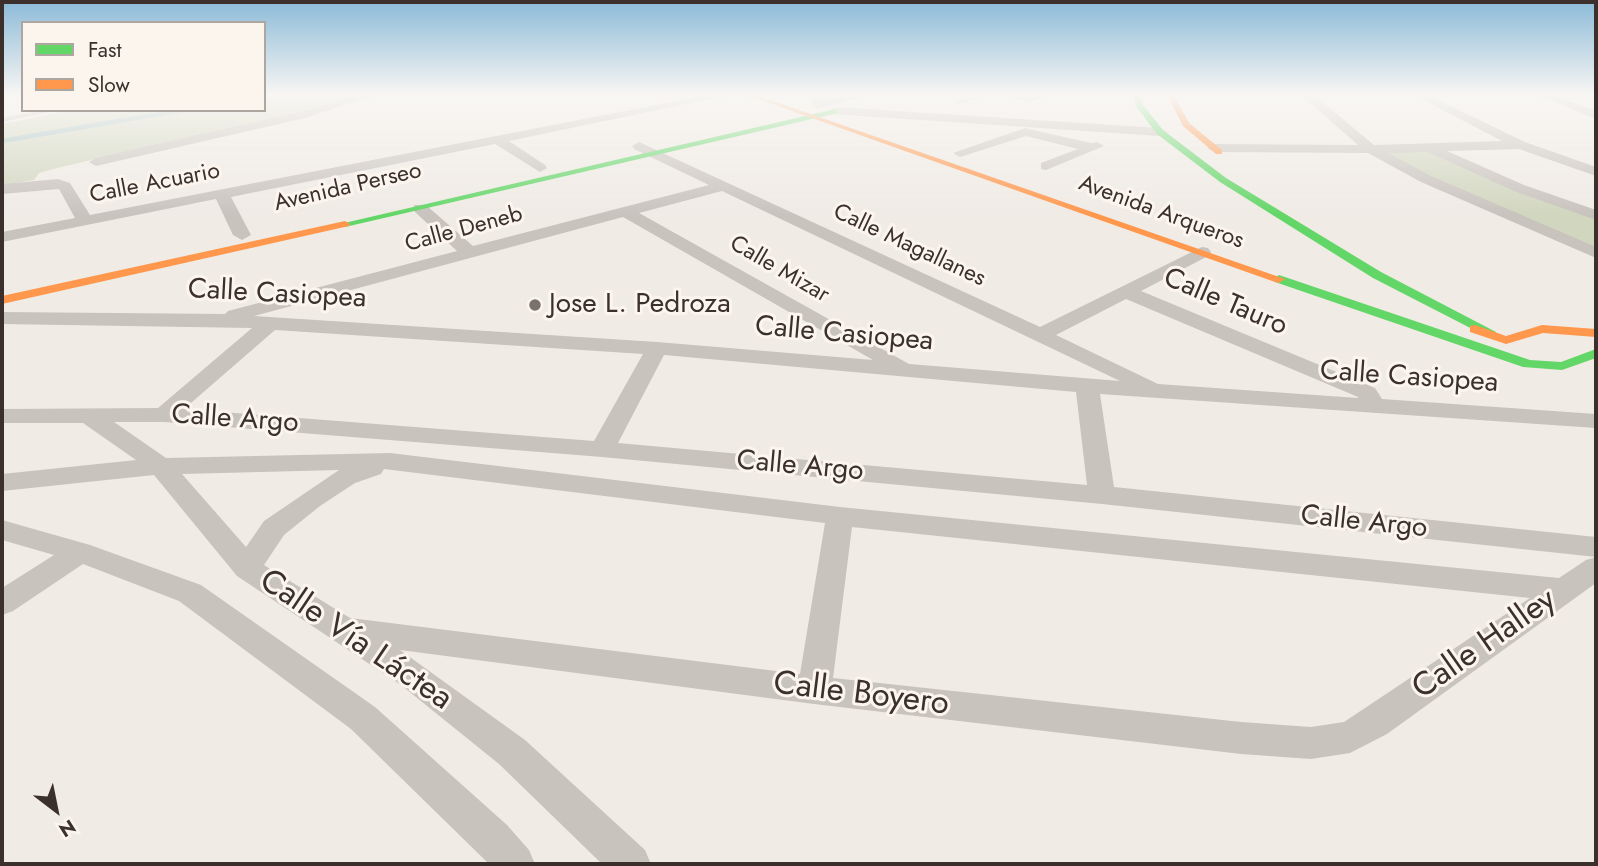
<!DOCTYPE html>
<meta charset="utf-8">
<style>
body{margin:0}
#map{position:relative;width:1598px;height:866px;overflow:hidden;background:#f0ebe5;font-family:Jost,sans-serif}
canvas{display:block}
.frame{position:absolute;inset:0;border:4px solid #3b302b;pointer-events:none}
.legend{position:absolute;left:21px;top:21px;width:245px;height:91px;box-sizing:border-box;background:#fbf5ee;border:2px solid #aea6a0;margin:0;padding:9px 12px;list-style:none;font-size:21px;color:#3b302b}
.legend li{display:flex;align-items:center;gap:14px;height:35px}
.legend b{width:35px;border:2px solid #aea6a0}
.north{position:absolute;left:21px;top:775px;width:70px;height:70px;-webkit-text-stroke:5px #fbf5ee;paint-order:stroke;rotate:148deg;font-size:19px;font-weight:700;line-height:28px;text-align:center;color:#3b302b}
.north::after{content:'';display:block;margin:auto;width:24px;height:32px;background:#3b302b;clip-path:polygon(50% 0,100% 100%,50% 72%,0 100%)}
</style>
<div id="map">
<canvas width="1598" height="866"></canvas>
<div class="frame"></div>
<ul class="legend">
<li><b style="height:9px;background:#63d668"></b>Fast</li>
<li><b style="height:9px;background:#ff974d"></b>Slow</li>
</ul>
<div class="north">N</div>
</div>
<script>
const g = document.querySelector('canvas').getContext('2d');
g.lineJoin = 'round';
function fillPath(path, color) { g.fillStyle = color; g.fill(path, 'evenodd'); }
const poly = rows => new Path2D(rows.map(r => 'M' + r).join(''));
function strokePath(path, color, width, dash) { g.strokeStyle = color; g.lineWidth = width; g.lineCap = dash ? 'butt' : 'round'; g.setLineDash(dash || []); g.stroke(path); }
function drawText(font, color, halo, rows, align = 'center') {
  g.font = font + ' Jost,sans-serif'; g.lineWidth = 6; g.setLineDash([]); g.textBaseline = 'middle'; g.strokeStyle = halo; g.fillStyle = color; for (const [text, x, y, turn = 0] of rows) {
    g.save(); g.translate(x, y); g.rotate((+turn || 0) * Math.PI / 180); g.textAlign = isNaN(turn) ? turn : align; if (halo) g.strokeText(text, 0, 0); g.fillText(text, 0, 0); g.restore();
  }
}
const green = poly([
 [264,94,357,94,300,111,57,168,39,173,34,180,2,185,2,124,71,110,264,110],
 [1429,148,1519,188,1596,215,1596,253,1492,209,1371,149]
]);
const stream = poly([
 [2,141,183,110]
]);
const lane = poly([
 [988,94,997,94,956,104,953,102,988,94],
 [1004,94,1012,94,1028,98,1049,94,1058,94,1028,102,1004,94],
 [44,110,59,110,2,122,2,118,44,110]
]);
const street = poly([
 [361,94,378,94,305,118,96,166,89,162,96,158,302,111,361,94],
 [712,94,734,94,509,141,545,165,547,168,540,172,495,144,231,197,251,235,242,240,233,235,216,199,2,242,2,232,75,218,59,189,2,194,2,184,58,179,70,183,90,215,712,94],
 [811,94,823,94,824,100,853,94,873,94,818,109,812,105,811,94],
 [1300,94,1313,94,1374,145,1502,141,1412,94,1426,94,1525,142,1596,167,1596,176,1519,149,1447,151,1524,185,1596,210,1596,220,1514,191,1428,152,1388,153,1431,176,1596,247,1596,258,1421,182,1368,153,1214,152,1207,148,1214,144,1358,145,1300,94],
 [1535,94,1551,94,1596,111,1596,119,1535,94],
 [1583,94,1596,94,1596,97,1585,97,1583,94],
 [835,107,1160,128,1167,132,1160,136,831,114,829,111,835,107],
 [1025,128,1091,143,1097,142,1104,146,1046,170,1041,169,1041,163,1078,149,1026,136,960,157,953,153,1025,128],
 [639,142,1040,327,1202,247,1208,248,1211,252,1208,256,1141,291,1375,388,1382,399,1596,414,1596,428,1100,394,1114,487,1596,537,1596,557,1102,504,602,457,164,422,114,422,166,458,390,453,840,507,1559,578,1586,560,1596,557,1596,583,1387,734,1350,753,1311,759,1241,754,814,704,400,650,525,740,645,850,651,864,602,864,499,764,401,685,237,576,154,475,2,491,2,474,136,460,83,423,2,423,2,409,158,408,252,328,2,324,2,312,225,314,228,311,457,251,414,211,414,205,426,205,473,246,709,185,634,149,632,146,639,142],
 [722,191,1120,381,909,364,639,213,722,191],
 [623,217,873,360,657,342,254,316,623,217],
 [1126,299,1358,397,1358,398,1158,384,1056,335,1126,299],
 [275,330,643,354,594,441,184,409,275,330],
 [664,355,1076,392,1087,485,618,443,664,355],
 [384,469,825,523,800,674,350,618,264,565,284,535,320,506,355,483,381,474,384,469],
 [339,470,264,521,246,547,182,474,339,470],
 [852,527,1530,598,1344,722,1311,727,1241,722,833,678,852,527],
 [2,520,90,545,201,585,375,707,507,825,529,850,535,864,489,864,351,729,179,601,83,564,13,611,2,615,2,588,54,555,2,540,2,520]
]);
const fast = poly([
 [1133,94,1139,94,1143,105,1163,130,1226,178,1381,272,1496,332,1494,335,1484,335,1373,278,1220,182,1157,134,1135,105,1133,94],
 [835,109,838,113,345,227,340,224,835,109],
 [1279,275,1530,360,1561,362,1596,349,1596,358,1562,370,1523,367,1275,282,1273,279,1279,275]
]);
const slow = poly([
 [744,94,753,94,1285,279,1279,283,1275,282,744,94],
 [1167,94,1173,94,1189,123,1222,150,1222,154,1216,154,1183,126,1167,94],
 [345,221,350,224,349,226,2,304,2,296,345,221],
 [1475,325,1506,336,1542,325,1596,329,1596,337,1543,333,1506,344,1470,332,1470,326,1475,325]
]);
const markers = [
 [535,305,7,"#7a716c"]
];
const farStreetnames = [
 ["Calle Acuario",155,184,-11],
 ["Avenida Perseo",348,188,-13],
 ["Avenida Arqueros",1161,213,20],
 ["Calle Deneb",464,230,-15],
 ["Calle Magallanes",909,246,25],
 ["Calle Mizar",779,270,30]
];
const streetNames = [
 ["Calle Casiopea",277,295,3],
 ["Calle Tauro",1225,303,23],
 ["Calle Casiopea",844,335,5],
 ["Calle Casiopea",1409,378,4],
 ["Calle Argo",235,420,4],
 ["Calle Argo",800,467,5],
 ["Calle Argo",1364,523,6]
];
const poiNames = [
 ["Jose L. Pedroza",549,305]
];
const nearStreetnames = [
 ["Calle Vía Láctea",355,641,34],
 ["Calle Halley",1485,645,-35],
 ["Calle Boyero",861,695,7]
];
fillPath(green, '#d1d6bf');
strokePath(stream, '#a1c2c1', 4.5);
fillPath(lane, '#c9c3be');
fillPath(street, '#c9c3be');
fillPath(fast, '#63d668');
fillPath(slow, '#ff974d');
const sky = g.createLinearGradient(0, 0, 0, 215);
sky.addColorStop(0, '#8bbad8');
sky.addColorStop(0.44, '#f8f6f3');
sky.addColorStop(1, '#f8f6f300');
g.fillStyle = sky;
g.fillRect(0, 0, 1598, 215);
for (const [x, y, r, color] of markers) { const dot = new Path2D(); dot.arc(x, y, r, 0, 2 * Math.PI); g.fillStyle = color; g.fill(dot); strokePath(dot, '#fbf5ee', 2.5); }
drawText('23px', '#3b302b', '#fbf5ee', farStreetnames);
drawText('28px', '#3b302b', '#fbf5ee', streetNames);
drawText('28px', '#3b302b', '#fbf5ee', poiNames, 'left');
drawText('33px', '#3b302b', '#fbf5ee', nearStreetnames);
</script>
